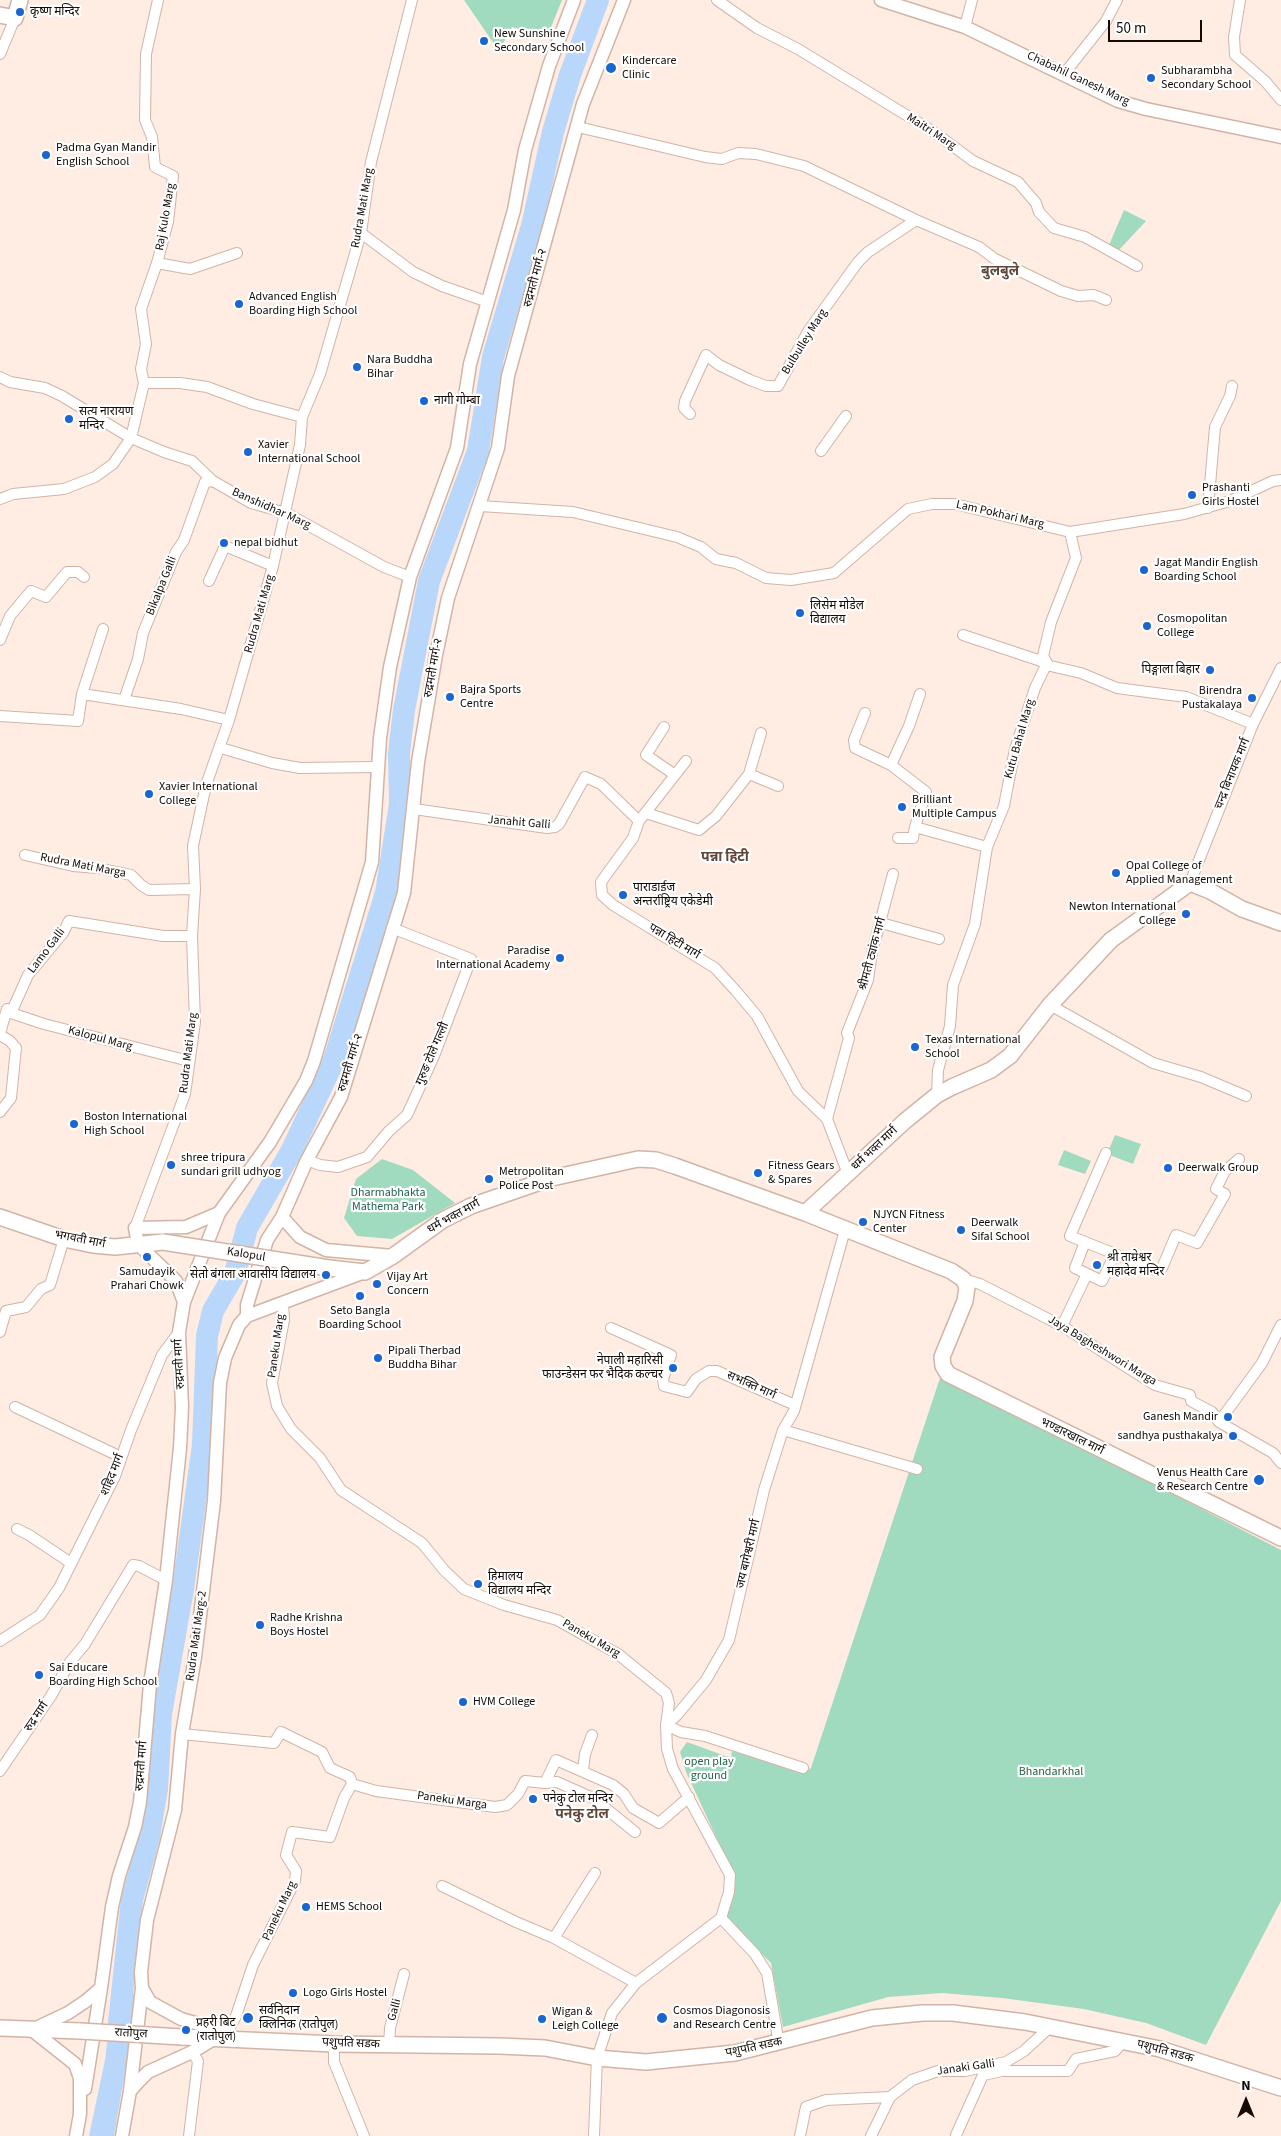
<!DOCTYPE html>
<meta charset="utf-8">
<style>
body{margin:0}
#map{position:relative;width:1281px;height:2136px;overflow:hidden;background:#ffece3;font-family:"Source Sans 3",sans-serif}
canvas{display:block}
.north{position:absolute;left:1221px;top:2076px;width:50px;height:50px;-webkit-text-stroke:4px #fff;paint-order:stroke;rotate:0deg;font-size:14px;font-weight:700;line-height:20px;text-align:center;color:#130a05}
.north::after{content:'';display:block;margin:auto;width:18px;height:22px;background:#130a05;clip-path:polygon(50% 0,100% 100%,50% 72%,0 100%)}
.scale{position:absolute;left:1108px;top:20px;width:94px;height:22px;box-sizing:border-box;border:2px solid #130a05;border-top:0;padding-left:6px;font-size:15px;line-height:18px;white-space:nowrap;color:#130a05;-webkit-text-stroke:4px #fff;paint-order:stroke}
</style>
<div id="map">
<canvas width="1281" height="2136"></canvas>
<div class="north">N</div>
<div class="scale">50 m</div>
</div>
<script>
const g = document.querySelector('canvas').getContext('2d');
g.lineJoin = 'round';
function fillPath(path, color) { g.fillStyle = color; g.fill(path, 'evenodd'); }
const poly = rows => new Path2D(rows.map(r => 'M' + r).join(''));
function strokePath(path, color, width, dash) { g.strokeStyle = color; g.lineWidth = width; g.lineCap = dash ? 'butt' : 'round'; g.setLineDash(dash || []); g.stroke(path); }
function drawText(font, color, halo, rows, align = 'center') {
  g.font = font + ' "Source Sans 3","Noto Sans Devanagari",sans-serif'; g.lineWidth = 4.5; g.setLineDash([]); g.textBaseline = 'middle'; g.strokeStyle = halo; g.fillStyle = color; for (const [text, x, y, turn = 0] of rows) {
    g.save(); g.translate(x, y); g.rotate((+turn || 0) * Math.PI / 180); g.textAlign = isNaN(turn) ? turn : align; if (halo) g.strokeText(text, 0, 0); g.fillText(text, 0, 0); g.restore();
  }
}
const green = poly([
 [464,0,562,0,547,37,512,27,499,51],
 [1124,210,1146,221,1118,251,1109,245],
 [1115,1135,1141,1144,1133,1164,1107,1154],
 [1064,1150,1091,1161,1085,1174,1058,1165],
 [382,1159,413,1170,455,1203,392,1239,357,1236,344,1218,356,1179],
 [940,1378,1006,1408,1281,1550,1281,1901,1206,2045,1146,2023,1084,2009,1002,1998,942,1993,888,1997,783,2027,771,1963,724,1916,733,1873,686,1772,680,1752,687,1742,731,1758,732,1751,798,1772,807,1771,811,1768]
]);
const water = poly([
 [113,1991,136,1994,127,2060,114,2136,89,2136,105,2060]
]);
const river = poly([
 [119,2022,132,1900,149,1837,157,1789,161,1714,183,1589,203,1445,207,1336,213,1311,235,1273,247,1228,292,1150,334,1060,386,893,400,804,399,753,404,710,429,581,478,451,493,357,532,226,553,132,570,75,598,0]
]);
const minor = poly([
 [717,0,757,28,798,49,934,132,973,161,1018,182,1036,203,1039,212,1054,228,1085,237,1137,266],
 [1240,0,1234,37,1235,55,1265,81,1281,100],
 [965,27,972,0],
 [0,54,15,18],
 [1064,74,1106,21,1117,0],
 [578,127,705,157,722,159,738,153,756,154,804,166,916,220,979,247,995,259,1061,291,1078,296,1094,295,1106,300],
 [361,233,413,272,442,286,488,302],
 [157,263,190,269,237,253],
 [0,377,10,382,45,388,62,396,131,438,164,452,192,461,213,481,251,503,286,513,384,567,410,577],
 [144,383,180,383,207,387,253,404,302,417],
 [690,414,684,408,685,401,706,355,719,365,750,380,766,386,778,386,809,330,858,262,868,252,916,220],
 [821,451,846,416],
 [0,499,13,494,64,489,95,477,113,464,131,438,144,383,141,369,146,344,141,309,157,263,168,222,173,176,155,167,152,137,145,120,146,54,158,0],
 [480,506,573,512,677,537,701,547,716,559,736,563,766,578,791,580,834,573,908,509,932,504,955,504,1070,532,1184,514,1230,501,1273,481,1281,480],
 [1208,508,1215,427,1230,396,1232,386],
 [209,581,225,546,273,566],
 [963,635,1047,663],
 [0,640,10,616,31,591,46,597,67,572,78,572,84,577],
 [1046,665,1081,673,1117,688,1186,697,1253,724],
 [82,694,103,629],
 [124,700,138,659,143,633,176,552,184,540,205,482,213,481],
 [865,713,854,740,855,748,891,765,926,792,915,827,987,847],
 [0,716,78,721,82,694,181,709,229,720],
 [664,727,646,755,675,775,639,821,633,838,601,882,602,895,613,905,715,968,736,991,757,1016,798,1091,827,1119,848,1174],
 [761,733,749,774,778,786],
 [221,748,272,763,300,768,377,767],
 [891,765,909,726,920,694],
 [675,775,686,761],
 [414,809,547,828,555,827,559,824,585,777,601,784,639,821],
 [646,813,699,830,716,816,749,774],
 [898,838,913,838,915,827],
 [25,855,73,866,98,868,131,875,141,885,149,890,195,889],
 [1190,883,1253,724,1281,668],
 [881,923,939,939],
 [1050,1005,1153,1063,1201,1077,1246,1096],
 [11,1013,28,975,63,933,69,921,163,936,192,936],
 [0,1033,7,1009,11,1013,44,1024,189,1061],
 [0,1035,10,1041,16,1048,11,1098,0,1112],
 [937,1095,938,1070,950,1026,953,985,975,924,987,847,1004,806,1015,749,1035,688,1047,663,1043,656,1051,622,1076,558,1070,532],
 [827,1119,849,1038,847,1033,868,980,872,952,893,874],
 [307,1160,320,1165,338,1167,367,1157,389,1131,407,1115,434,1056,471,959,392,928],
 [135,1228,185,1094,195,1022,192,936,195,889,193,846,206,785,229,720,273,566,300,445,302,417,320,374,361,233,371,162,412,0],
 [1085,1242,1115,1254,1102,1281,1075,1268,1085,1242],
 [1085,1242,1070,1236,1106,1153],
 [1115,1254,1158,1271,1162,1268,1176,1235,1197,1243,1225,1194,1216,1189,1225,1171,1239,1159],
 [963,1279,980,1284,1062,1326,1155,1385,1190,1395,1191,1401,1212,1412,1219,1422,1273,1453,1281,1463],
 [283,1303,284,1320,272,1383,277,1406,291,1429,320,1458,341,1490,422,1543,444,1570,464,1589,504,1605,557,1620,618,1654,666,1693,669,1703,666,1725,667,1749,673,1769,730,1875,729,1892,721,1918,755,1954,767,1973,779,2044],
 [1062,1326,1087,1274],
 [611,1328,671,1355,663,1379,664,1386,687,1392,696,1379,709,1371,717,1371,795,1405],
 [0,1332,6,1311,26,1307,41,1289,50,1285,64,1239],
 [15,1407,121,1457],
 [1219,1422,1262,1363,1281,1325],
 [783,1430,917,1469],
 [17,1529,29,1535,71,1563],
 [0,1641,40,1615,59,1588,115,1476,131,1430,162,1355,179,1332],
 [182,1734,274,1743,281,1732,322,1752,330,1768,350,1777,352,1784,344,1798,330,1837,292,1832,286,1855,296,1871,295,1881,253,1965,236,2016,230,2027,216,2029],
 [803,1768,705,1736,681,1732,666,1725,677,1715,706,1680,729,1640,764,1490,783,1430,794,1411,845,1230],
 [583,1770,585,1754,592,1735],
 [0,1771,51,1696,70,1662,85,1644,133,1565,139,1566,166,1580],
 [545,1783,557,1782,593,1798,635,1832],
 [352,1784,376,1791,495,1807,507,1805,518,1794,525,1781,545,1783,556,1760,613,1785,624,1794,633,1808,659,1823,689,1797],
 [595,1873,554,1938,636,1983],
 [442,1886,516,1922,554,1938],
 [334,2044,334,2062,364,2136],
 [389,2045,390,2028,404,1974],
 [956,2135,983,2075,1002,2071,1068,2071,1076,2059,1115,2051,1123,2042],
 [189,2136,198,2061,192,2052],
 [594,2136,597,2058,612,2013,636,1983,721,1918],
 [800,2136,806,2107,826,2100,890,2097],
 [871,2136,890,2097,912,2080,938,2071,965,2071,1006,2062,1024,2051,1050,2027]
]);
const tertiary = poly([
 [881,0,965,27,1118,101,1146,109,1281,137],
 [393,1256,326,1250,300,1237,282,1217,307,1160,341,1097,404,893,418,762,436,655,448,598,498,448,508,376,583,104,624,0],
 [184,1302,219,1213],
 [247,1316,247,1305,267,1240,282,1217],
 [85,2089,101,1988],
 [130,2091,142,1988],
 [76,2136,80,2114,80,2078,75,2064,32,2030,68,2013,86,2001,101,1988,112,1907,119,1876,135,1827,140,1802,150,1684,166,1580,180,1448,182,1407,179,1332,184,1302,176,1281,138,1244,135,1228,186,1227,219,1213,270,1142,306,1081,314,1061,372,862,380,738,390,667,410,577,457,448,470,364,514,210,525,150,549,66,574,0],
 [122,2136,130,2091,139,2081,148,2072,192,2052,215,2038,216,2029,181,2019,150,2002,142,1988,141,1972,147,1920,175,1810,182,1734,195,1657,214,1501,220,1383,225,1358,239,1325,247,1316,365,1272]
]);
const secondary = poly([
 [0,15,15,18,20,0],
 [805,1213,905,1121,937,1095,952,1087,991,1070,1010,1056,1050,1005,1111,940,1190,883,1210,891,1242,909,1281,923],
 [0,1217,64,1239,93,1245,115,1247,163,1242],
 [329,1268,365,1272,393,1256,443,1220,471,1206,552,1178,638,1159,656,1160,675,1166,805,1213,951,1271,963,1279,967,1287,965,1301,942,1357,943,1366,948,1374,1281,1538],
 [0,2028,80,2031],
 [182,2037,334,2044,499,2046,545,2048,597,2058,646,2062,735,2053,872,2018,922,2013,953,2013,1025,2022,1160,2049,1281,2088]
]);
const secondaryBridge = poly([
 [163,1242,329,1268],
 [80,2031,182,2037]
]);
const markers = [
 [20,12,5,"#1a65d0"],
 [484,41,5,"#1a65d0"],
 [611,68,6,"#1a65d0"],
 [1151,78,5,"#1a65d0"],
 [46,155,5,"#1a65d0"],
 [239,304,5,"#1a65d0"],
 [357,367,5,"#1a65d0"],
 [424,401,5,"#1a65d0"],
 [69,419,5,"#1a65d0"],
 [248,452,5,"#1a65d0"],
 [1192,495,5,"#1a65d0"],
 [224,543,5,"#1a65d0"],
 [1144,570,5,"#1a65d0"],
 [800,613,5,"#1a65d0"],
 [1147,626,5,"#1a65d0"],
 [1210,670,5,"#1a65d0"],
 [450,697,5,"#1a65d0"],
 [1252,698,5,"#1a65d0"],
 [149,794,5,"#1a65d0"],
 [902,807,5,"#1a65d0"],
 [1116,873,5,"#1a65d0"],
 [623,895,5,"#1a65d0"],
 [1186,914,5,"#1a65d0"],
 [560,958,5,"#1a65d0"],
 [915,1047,5,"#1a65d0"],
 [74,1124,5,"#1a65d0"],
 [171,1165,5,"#1a65d0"],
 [1168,1168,5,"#1a65d0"],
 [758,1173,5,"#1a65d0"],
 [489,1179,5,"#1a65d0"],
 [863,1222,5,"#1a65d0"],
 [961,1230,5,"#1a65d0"],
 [147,1257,5,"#1a65d0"],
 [1097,1265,5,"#1a65d0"],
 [326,1275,5,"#1a65d0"],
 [377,1284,5,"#1a65d0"],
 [360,1296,5,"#1a65d0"],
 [378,1358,5,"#1a65d0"],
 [673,1368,5,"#1a65d0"],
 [1228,1417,5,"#1a65d0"],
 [1233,1436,5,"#1a65d0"],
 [1259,1480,6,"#1a65d0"],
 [478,1584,5,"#1a65d0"],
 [260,1625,5,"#1a65d0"],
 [39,1675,5,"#1a65d0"],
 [463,1702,5,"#1a65d0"],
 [533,1799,5,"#1a65d0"],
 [306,1907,5,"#1a65d0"],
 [293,1993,5,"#1a65d0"],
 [248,2018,6,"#1a65d0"],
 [662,2018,6,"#1a65d0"],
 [542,2019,5,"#1a65d0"],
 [186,2030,5,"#1a65d0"]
];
const poiNames = [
 ["कृष्ण मन्दिर",30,12],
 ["New Sunshine",494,34],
 ["Secondary School",494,48],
 ["Kindercare",622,61],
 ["Clinic",622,75],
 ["Subharambha",1161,71],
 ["Secondary School",1161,85],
 ["Padma Gyan Mandir",56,148],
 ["English School",56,162],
 ["Advanced English",249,297],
 ["Boarding High School",249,311],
 ["Nara Buddha",367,360],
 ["Bihar",367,374],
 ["नागी गोम्बा",434,401],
 ["सत्य नारायण",79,412],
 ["मन्दिर",79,426],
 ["Xavier",258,445],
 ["International School",258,459],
 ["Prashanti",1202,488],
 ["Girls Hostel",1202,502],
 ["nepal bidhut",234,543],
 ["Jagat Mandir English",1154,563],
 ["Boarding School",1154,577],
 ["लिसेम मोडेल",810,606],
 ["विद्यालय",810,620],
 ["Cosmopolitan",1157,619],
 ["College",1157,633],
 ["पिङ्गाला बिहार",1200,670,"right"],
 ["Bajra Sports",460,690],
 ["Centre",460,704],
 ["Birendra",1242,691,"right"],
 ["Pustakalaya",1242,705,"right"],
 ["Xavier International",159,787],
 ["College",159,801],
 ["Brilliant",912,800],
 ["Multiple Campus",912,814],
 ["Opal College of",1126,866],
 ["Applied Management",1126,880],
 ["पाराडाईज",633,888],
 ["अन्तर्राष्ट्रिय एकेडेमी",633,902],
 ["Newton International",1176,907,"right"],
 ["College",1176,921,"right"],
 ["Paradise",550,951,"right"],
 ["International Academy",550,965,"right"],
 ["Texas International",925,1040],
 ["School",925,1054],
 ["Boston International",84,1117],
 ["High School",84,1131],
 ["shree tripura",181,1158],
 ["sundari grill udhyog",181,1172],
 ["Fitness Gears",768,1166],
 ["& Spares",768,1180],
 ["Deerwalk Group",1178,1168],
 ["Metropolitan",499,1172],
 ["Police Post",499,1186],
 ["NJYCN Fitness",873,1215],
 ["Center",873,1229],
 ["Deerwalk",971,1223],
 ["Sifal School",971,1237],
 ["श्री ताम्रेश्वर",1107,1258],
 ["महादेव मन्दिर",1107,1272],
 ["Samudayik",147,1272,"center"],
 ["Prahari Chowk",147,1286,"center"],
 ["सेतो बंगला आवासीय विद्यालय",316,1275,"right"],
 ["Vijay Art",387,1277],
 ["Concern",387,1291],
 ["Seto Bangla",360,1311,"center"],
 ["Boarding School",360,1325,"center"],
 ["Pipali Therbad",388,1351],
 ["Buddha Bihar",388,1365],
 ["नेपाली महारिसी",663,1361,"right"],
 ["फाउन्डेसन फर भैदिक कल्चर",663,1375,"right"],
 ["Ganesh Mandir",1218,1417,"right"],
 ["sandhya pusthakalya",1223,1436,"right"],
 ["Venus Health Care",1248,1473,"right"],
 ["& Research Centre",1248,1487,"right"],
 ["हिमालय",488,1577],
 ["विद्यालय मन्दिर",488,1591],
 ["Radhe Krishna",270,1618],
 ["Boys Hostel",270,1632],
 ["Sai Educare",49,1668],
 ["Boarding High School",49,1682],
 ["HVM College",473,1702],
 ["पनेकु टोल मन्दिर",543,1799],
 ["HEMS School",316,1907],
 ["Logo Girls Hostel",303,1993],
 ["सर्वनिदान",259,2011],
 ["क्लिनिक (रातोपुल)",259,2025],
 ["Cosmos Diagonosis",673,2011],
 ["and Research Centre",673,2025],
 ["Wigan &",552,2012],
 ["Leigh College",552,2026],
 ["प्रहरी बिट",196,2023],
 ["(रातोपुल)",196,2037]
];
const streetNames = [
 ["Chabahil Ganesh Marg",1078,79,25],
 ["Maitri Marg",931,132,33],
 ["Rudra Mati Marg",363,208,-80],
 ["Raj Kulo Marg",166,217,-80],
 ["रुद्रमती मार्ग-२",536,278,-75],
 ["Bulbulley Marg",805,342,-58],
 ["Banshidhar Marg",271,509,24],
 ["Lam Pokhari Marg",1000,515,13],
 ["Bikalpa Galli",162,586,-68],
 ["Rudra Mati Marg",260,614,-74],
 ["रुद्रमती मार्ग-२",434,668,-80],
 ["Kutu Bahal Marg",1020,739,-74],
 ["चन्द्र बिनायक मार्ग",1233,774,-68],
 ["Janahit Galli",519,823,5],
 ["Rudra Mati Marga",83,866,11],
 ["पन्ना हिटी मार्ग",674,942,31],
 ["Lamo Galli",47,951,-53],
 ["श्रीमती ट्यांक मार्ग",873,954,-75],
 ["Kalopul Marg",100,1039,15],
 ["Rudra Mati Marg",189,1053,-83],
 ["गुरुङ टोले गल्ली",433,1054,-67],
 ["रुद्रमती मार्ग-२",351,1063,-73],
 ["धर्म भक्त मार्ग",875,1149,-43],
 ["धर्म भक्त मार्ग",454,1217,-29],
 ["भगवती मार्ग",80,1240,11],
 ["Kalopul",246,1255,9],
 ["Paneku Marg",277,1346,-82],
 ["Jaya Bagheshwori Marga",1102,1351,31],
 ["रुद्रमती मार्ग",180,1364,-93],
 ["सभक्ति मार्ग",751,1386,24],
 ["भण्डारखाल मार्ग",1072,1437,26],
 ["शहिद मार्ग",113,1475,-68],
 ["जय बागेश्वरी मार्ग",749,1554,-77],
 ["Rudra Mati Marg-2",197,1636,-82],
 ["Paneku Marg",591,1639,30],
 ["रुद्र मार्ग",37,1717,-56],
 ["रुद्रमती मार्ग",142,1766,-86],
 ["Paneku Marga",452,1801,8],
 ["Paneku Marg",280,1911,-65],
 ["Galli",395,2010,-74],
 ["रातोपुल",131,2034,3],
 ["पशुपति सडक",351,2044,2],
 ["पशुपति सडक",754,2048,-12],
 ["पशुपति सडक",1165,2052,15],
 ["Janaki Galli",966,2068,-8]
];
const parkNames = [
 ["Dharmabhakta",388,1193],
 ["Mathema Park",388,1207],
 ["open play",709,1762],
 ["ground",709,1776],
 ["Bhandarkhal",1051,1772]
];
const neighbourhoodNames = [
 ["बुलबुले",1000,272],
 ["पन्ना हिटी",725,858],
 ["पनेकु टोल",582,1815]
];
fillPath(green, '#a0dbbf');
fillPath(water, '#b8d7fa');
strokePath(river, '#b8d7fa', 22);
strokePath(minor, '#d2b4a5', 12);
strokePath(tertiary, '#d2b4a5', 15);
strokePath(secondary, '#d2b4a5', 18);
strokePath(minor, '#fff', 10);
strokePath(tertiary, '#fff', 12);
strokePath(secondary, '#fff', 15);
strokePath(secondaryBridge, '#d2b4a5', 18, []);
strokePath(secondaryBridge, '#fff', 15);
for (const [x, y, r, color] of markers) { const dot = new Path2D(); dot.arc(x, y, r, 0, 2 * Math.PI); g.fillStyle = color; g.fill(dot); strokePath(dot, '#fff', 2); }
drawText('12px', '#130a05', '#fff', poiNames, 'left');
drawText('12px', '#130a05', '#fff', streetNames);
drawText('12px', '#24634a', '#fff', parkNames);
drawText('bold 14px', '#60473a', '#fff', neighbourhoodNames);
</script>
